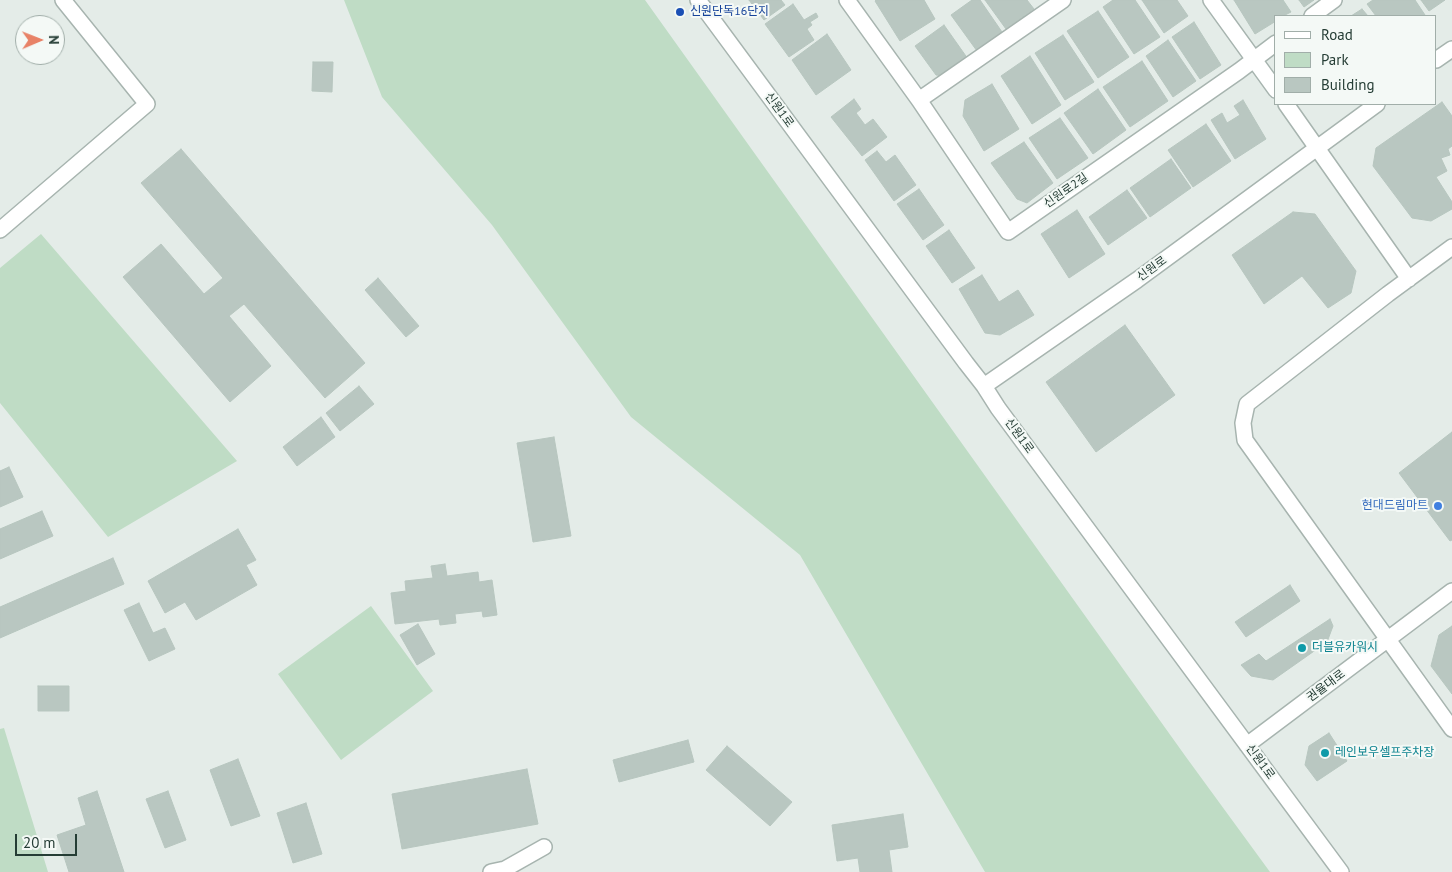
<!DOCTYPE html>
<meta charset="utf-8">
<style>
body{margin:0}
#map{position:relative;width:1452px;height:872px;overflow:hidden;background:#e4ece8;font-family:"PT Sans",sans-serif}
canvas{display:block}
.legend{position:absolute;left:1274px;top:15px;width:162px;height:90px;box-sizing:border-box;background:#f4f9f6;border:1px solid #a1aea9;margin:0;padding:6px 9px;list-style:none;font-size:15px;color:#253d35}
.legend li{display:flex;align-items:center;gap:10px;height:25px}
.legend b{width:25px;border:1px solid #a1aea9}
.north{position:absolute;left:15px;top:15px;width:50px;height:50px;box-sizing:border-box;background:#f4f9f6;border:1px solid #a1aea9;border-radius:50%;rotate:89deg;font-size:14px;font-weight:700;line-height:20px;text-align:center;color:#253d35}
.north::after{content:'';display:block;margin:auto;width:18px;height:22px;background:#e88267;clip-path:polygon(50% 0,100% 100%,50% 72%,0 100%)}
.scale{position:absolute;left:15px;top:834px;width:62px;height:22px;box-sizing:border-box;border:2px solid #253d35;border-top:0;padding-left:6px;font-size:15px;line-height:18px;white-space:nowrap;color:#253d35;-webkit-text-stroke:4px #f4f9f6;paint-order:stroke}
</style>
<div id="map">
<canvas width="1452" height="872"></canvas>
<ul class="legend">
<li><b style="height:6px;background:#fff"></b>Road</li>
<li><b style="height:14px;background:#bfdcc5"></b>Park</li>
<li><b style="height:14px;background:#b9c7c1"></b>Building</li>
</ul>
<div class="north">N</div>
<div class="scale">20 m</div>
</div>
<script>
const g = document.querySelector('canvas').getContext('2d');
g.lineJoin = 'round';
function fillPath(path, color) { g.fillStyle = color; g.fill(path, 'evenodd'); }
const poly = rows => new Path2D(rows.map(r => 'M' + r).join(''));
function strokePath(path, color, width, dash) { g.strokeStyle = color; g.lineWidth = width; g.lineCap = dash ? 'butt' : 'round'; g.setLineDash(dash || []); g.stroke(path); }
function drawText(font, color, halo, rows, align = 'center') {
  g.font = font + ' "PT Sans","Noto Sans KR",sans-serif'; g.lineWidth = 4; g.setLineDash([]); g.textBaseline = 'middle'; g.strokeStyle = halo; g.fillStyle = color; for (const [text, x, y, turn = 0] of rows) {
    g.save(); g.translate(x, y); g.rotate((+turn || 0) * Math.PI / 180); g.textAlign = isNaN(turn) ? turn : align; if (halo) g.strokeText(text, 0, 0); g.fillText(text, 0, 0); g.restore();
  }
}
const green = poly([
 [344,0,645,0,1186,757,1270,872,985,872,800,555,631,417,492,225,382,97],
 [41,234,237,461,108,537,0,403,0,268],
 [371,606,433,691,341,760,278,674],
 [4,728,48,872,0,872,0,729]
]);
const building = poly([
 [749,0,781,0,785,5,764,20,749,0],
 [876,0,924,0,935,19,900,41,875,1,876,0],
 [972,0,980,0,1002,32,977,51,951,15,972,0],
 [985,0,1027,0,1034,9,1006,29,985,0],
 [1113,0,1135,0,1160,37,1134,54,1103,7,1113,0],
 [1142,0,1177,0,1188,16,1164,33,1142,0],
 [1234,0,1283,0,1291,12,1283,16,1276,16,1276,21,1255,34,1234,0],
 [1299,0,1314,0,1304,7,1299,0],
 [1373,0,1415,0,1425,15,1423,16,1376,16,1367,4,1373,0],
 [1421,0,1445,0,1429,11,1421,0],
 [793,4,804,20,816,13,818,17,810,22,812,25,807,29,814,40,789,57,765,24,793,4],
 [1362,9,1368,16,1351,16,1362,9],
 [1098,11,1129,57,1098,78,1067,31,1098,11],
 [1194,22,1221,65,1200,79,1172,37,1194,22],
 [944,25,968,59,944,76,936,75,915,46,944,25],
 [827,34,851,70,816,95,792,60,827,34],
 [1063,35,1094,82,1065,100,1035,53,1063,35],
 [1168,40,1196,81,1173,97,1146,56,1168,40],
 [1030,56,1061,105,1032,124,1001,76,1030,56],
 [1142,61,1168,101,1130,127,1103,87,1142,61],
 [313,62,333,62,332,92,312,91,313,62],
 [992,84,1019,129,984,151,963,116,965,100,992,84],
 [1098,89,1126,130,1093,154,1064,113,1098,89],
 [854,99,861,109,856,113,865,125,873,119,887,137,862,156,831,117,854,99],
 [1243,100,1266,139,1235,159,1211,120,1222,113,1227,123,1240,115,1234,106,1243,100],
 [1442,102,1452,116,1452,146,1448,149,1450,155,1441,158,1447,171,1436,177,1452,202,1452,209,1431,221,1412,218,1373,166,1376,148,1442,102],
 [1060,118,1088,158,1057,179,1029,138,1060,118],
 [1206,124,1231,161,1193,187,1168,150,1206,124],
 [1024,142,1053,183,1027,203,1017,199,991,163,1024,142],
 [181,149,365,363,325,398,244,304,229,316,271,366,230,402,123,277,161,244,204,294,223,278,141,183,181,149],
 [877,151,886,162,895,155,916,185,894,201,865,160,877,151],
 [1171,159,1191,188,1150,217,1130,188,1171,159],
 [919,189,944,225,923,240,897,204,919,189],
 [1127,190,1147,218,1108,245,1089,217,1127,190],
 [1077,210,1105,254,1069,278,1041,234,1077,210],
 [1293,212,1315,214,1356,271,1351,293,1328,308,1302,276,1264,304,1232,255,1293,212],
 [949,230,975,268,952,283,926,246,949,230],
 [982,275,999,302,1018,290,1034,315,1000,335,985,333,959,289,982,275],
 [378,278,419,326,406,337,365,290,378,278],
 [1125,325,1175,395,1096,452,1046,382,1125,325],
 [359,386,374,404,340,431,326,413,359,386],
 [321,417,335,437,297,466,283,447,321,417],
 [1452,432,1452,540,1450,541,1399,473,1452,432],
 [554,437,571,536,533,542,517,443,554,437],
 [9,467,23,497,0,507,0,471,9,467],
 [42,511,53,536,0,559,0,529,42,511],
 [238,529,256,560,246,565,257,585,196,620,185,602,165,613,148,581,238,529],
 [113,558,124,584,0,638,0,607,113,558],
 [445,564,447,576,478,572,479,582,492,580,497,615,483,617,482,611,455,614,456,623,440,625,439,619,395,624,391,593,406,591,405,581,433,578,431,566,445,564],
 [1290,585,1300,601,1246,637,1235,622,1290,585],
 [139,603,153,633,165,628,175,649,149,661,124,610,139,603],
 [1330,619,1333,626,1327,642,1273,680,1251,676,1241,665,1259,654,1266,661,1330,619],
 [418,624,435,654,417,665,400,635,418,624],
 [1452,626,1452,694,1431,666,1439,635,1452,626],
 [38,686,69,686,69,711,38,711,38,686],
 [1329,733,1347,761,1317,781,1305,765,1309,746,1329,733],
 [688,740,694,762,619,782,613,760,688,740],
 [727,746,792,802,770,826,706,770,727,746],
 [238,759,260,816,231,826,210,770,238,759],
 [527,769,538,824,402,849,392,794,527,769],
 [97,791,124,872,69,872,57,835,86,825,78,798,97,791],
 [168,791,186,840,165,848,146,799,168,791],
 [306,803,322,854,293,863,277,813,306,803],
 [903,814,908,847,889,850,892,872,860,872,858,858,837,861,832,825,903,814]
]);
const minor = poly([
 [698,0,966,363,984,386,998,408,1341,872],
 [847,0,919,100,1008,232,1239,71,1276,43],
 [1211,0,1276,90],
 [1312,16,1334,0],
 [1436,60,1452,49],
 [919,100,1063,0],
 [1286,104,1409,279],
 [0,230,147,104,63,0],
 [1452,247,1388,294,1247,404,1243,423,1245,440,1452,729],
 [984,386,1137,280,1377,104],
 [1247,745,1452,591],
 [491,872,505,869,544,847]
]);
const markers = [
 [680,12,5,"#1a4fb4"],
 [1438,506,5,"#3f7fe0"],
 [1302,648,5,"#0f9aa8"],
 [1325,753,5,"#0f9aa8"]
];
const transitNames = [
 ["신원단독16단지",690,12]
];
const streetNames = [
 ["신원1로",779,110,54],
 ["신원로2길",1066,191,-35],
 ["신원로",1152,269,-36],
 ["신원1로",1019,436,54],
 ["권율대로",1326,686,-37],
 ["신원1로",1260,762,54]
];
const shopNames = [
 ["현대드림마트",1428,506]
];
const cultureNames = [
 ["더블유카워시",1312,648],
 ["레인보우셀프주차장",1335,753]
];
fillPath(green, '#bfdcc5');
fillPath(building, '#b9c7c1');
strokePath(building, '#b7c6bf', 1);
strokePath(minor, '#a7b4af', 18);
strokePath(minor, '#fff', 15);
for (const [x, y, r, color] of markers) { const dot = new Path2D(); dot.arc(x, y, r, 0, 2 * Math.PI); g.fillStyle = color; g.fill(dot); strokePath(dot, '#f4f9f6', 2); }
drawText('12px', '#164399', '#f4f9f6', transitNames, 'left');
drawText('12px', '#253d35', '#f4f9f6', streetNames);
drawText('12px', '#366cbe', '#f4f9f6', shopNames, 'right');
drawText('12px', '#0d838f', '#f4f9f6', cultureNames, 'left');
</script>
